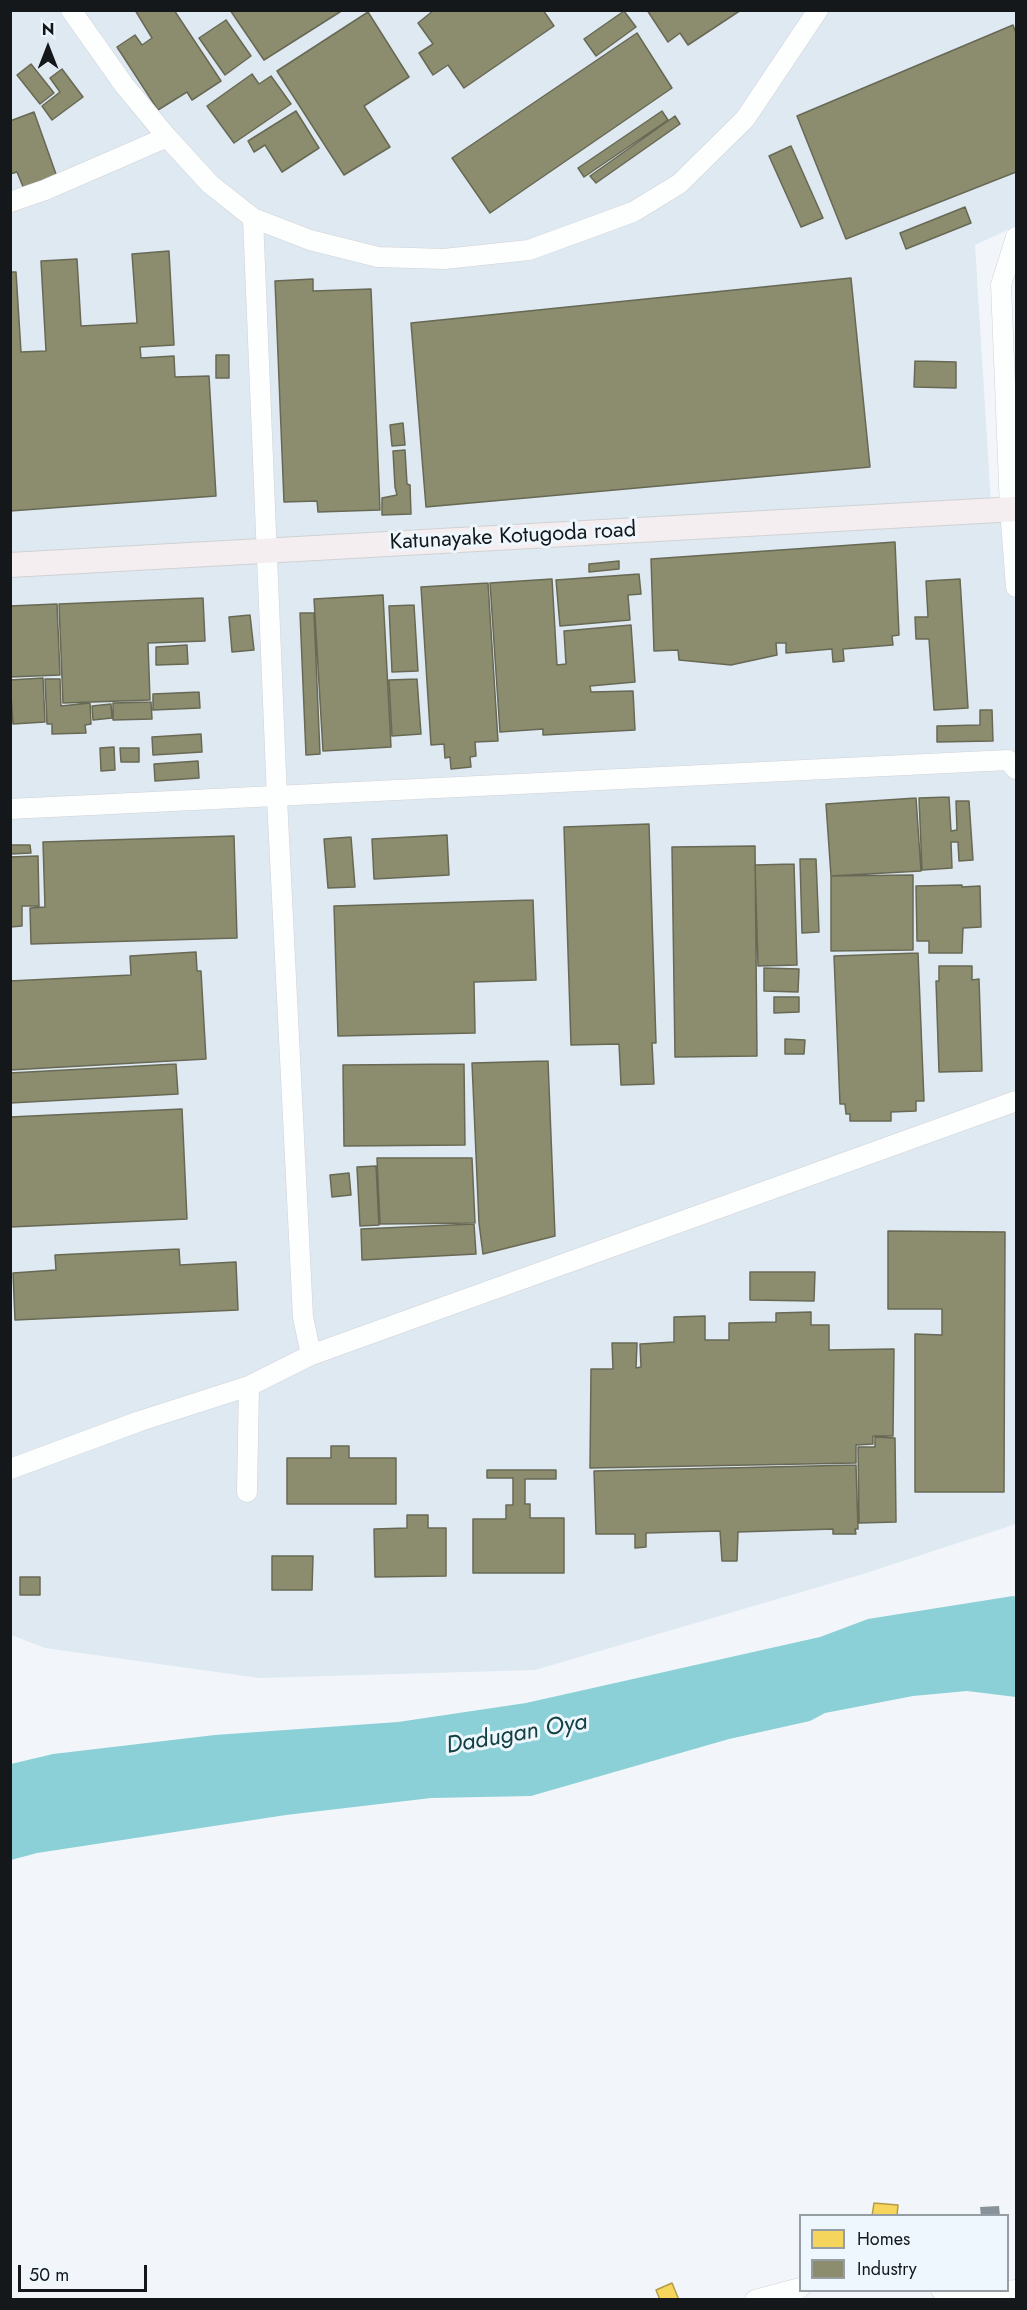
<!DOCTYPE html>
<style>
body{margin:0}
#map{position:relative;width:1027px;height:2310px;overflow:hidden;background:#f2f6fa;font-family:Jost,sans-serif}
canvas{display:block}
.frame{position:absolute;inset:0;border:12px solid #14181b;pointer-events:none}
.legend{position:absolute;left:799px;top:2214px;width:210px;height:78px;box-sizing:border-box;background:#eef7fd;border:2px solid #979ea3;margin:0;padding:8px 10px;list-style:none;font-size:18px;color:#14181b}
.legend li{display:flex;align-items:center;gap:12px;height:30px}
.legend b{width:30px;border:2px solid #979ea3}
.north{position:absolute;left:18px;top:18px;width:60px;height:60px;-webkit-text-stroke:4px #eef7fd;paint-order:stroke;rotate:0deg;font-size:16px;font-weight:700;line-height:24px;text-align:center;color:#14181b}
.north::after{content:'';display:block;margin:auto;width:21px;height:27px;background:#14181b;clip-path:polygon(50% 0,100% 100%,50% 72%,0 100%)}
.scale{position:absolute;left:18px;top:2265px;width:129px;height:27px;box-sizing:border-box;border:3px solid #14181b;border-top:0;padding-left:8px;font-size:18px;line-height:21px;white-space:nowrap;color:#14181b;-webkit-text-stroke:4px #eef7fd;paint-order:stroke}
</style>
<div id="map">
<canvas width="1027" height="2310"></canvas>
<div class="frame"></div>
<ul class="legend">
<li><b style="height:16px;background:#f6d55c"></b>Homes</li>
<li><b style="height:16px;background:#8c8c6e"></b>Industry</li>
</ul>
<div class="north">N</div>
<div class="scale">50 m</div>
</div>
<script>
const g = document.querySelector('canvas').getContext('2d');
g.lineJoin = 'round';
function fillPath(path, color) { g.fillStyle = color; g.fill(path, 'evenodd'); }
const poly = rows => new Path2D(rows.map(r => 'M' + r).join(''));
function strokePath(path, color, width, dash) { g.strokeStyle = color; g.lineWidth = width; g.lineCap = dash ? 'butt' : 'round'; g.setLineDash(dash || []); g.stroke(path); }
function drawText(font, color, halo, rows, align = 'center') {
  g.font = font + ' Jost,sans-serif'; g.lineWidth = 6; g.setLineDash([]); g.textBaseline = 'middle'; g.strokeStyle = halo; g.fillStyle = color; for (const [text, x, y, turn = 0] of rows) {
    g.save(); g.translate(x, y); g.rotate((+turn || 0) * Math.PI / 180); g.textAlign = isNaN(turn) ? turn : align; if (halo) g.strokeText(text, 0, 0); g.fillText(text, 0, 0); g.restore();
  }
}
const built = poly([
 [10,11,1016,11,1016,226,975,245,992,519,1016,518,1016,1524,863,1574,535,1670,259,1678,45,1648,11,1635]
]);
const water = poly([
 [1013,1596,1016,1597,1016,1697,967,1691,913,1696,825,1713,810,1721,729,1739,531,1796,431,1798,286,1815,37,1853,11,1860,11,1764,53,1754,215,1735,398,1722,526,1703,820,1637,868,1619]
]);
const homes = poly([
 [874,2203,898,2205,897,2216,872,2216,874,2203],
 [672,2283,679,2300,660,2300,656,2290,672,2283]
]);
const industry = poly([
 [135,10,174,10,221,81,192,100,187,92,158,110,117,47,135,35,142,45,152,38,135,10],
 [230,10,343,10,264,60,230,10],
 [434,10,543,10,554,26,464,88,448,65,433,75,419,53,433,44,418,23,434,10],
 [647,10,741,10,688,45,680,33,668,42,647,10],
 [624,11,636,27,596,56,584,39,624,11],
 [368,12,409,77,364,106,390,147,344,175,277,71,368,12],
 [226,20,251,56,225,75,199,38,226,20],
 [1013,25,1016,33,1016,172,846,239,797,116,1013,25],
 [637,33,672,88,490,213,452,158,637,33],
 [31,64,54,93,40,104,17,75,31,64],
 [62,69,83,97,52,120,42,106,60,92,50,78,62,69],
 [252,74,259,84,271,76,291,104,234,143,207,106,252,74],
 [296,111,319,148,282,172,265,145,254,152,248,141,296,111],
 [662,111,668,120,584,177,578,168,662,111],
 [34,112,57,177,24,189,17,172,10,174,10,121,34,112],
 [675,116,680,124,596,183,590,176,675,116],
 [791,146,823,218,801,227,769,156,791,146],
 [965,207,971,223,906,249,900,233,965,207],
 [169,251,174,345,140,347,141,358,174,356,175,377,209,376,216,496,10,511,10,272,16,272,21,352,46,351,41,261,77,259,81,326,137,323,132,254,169,251],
 [851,278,870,467,426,507,411,323,851,278],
 [313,279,313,291,371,289,380,510,318,512,317,501,284,502,275,281,313,279],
 [216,355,229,355,229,378,216,378,216,355],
 [915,361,956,362,956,388,914,387,915,361],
 [403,423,405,445,392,446,390,425,403,423],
 [405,450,407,484,410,485,411,514,382,515,382,498,397,495,395,487,393,451,405,450],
 [895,542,899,635,892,636,893,645,843,649,844,661,833,662,832,649,786,653,786,643,776,643,777,655,731,665,679,660,678,650,654,651,651,559,895,542],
 [619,561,619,569,589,572,589,564,619,561],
 [639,574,641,594,628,595,630,620,560,626,556,580,639,574],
 [552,579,557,665,566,664,564,631,631,625,635,682,590,686,591,692,633,691,635,730,543,735,543,729,500,732,490,583,552,579],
 [960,579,968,708,934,710,929,639,916,639,915,617,928,617,926,581,960,579],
 [488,583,498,741,475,742,476,756,470,757,471,767,451,769,450,757,445,758,444,744,431,745,421,587,488,583],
 [383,595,391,747,323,751,314,599,383,595],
 [203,598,205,641,148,643,150,700,63,703,59,604,203,598],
 [57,604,60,675,10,677,10,606,57,604],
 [414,605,418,671,392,672,389,606,414,605],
 [300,613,314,613,320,754,306,755,300,613],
 [250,615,254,650,232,652,229,617,250,615],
 [187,645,188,664,156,665,156,647,187,645],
 [43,678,45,722,13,724,10,680,43,678],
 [45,679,60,679,61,706,90,703,91,724,85,725,86,733,52,734,52,724,47,724,45,679],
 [417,679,421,734,392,736,389,680,417,679],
 [199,692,200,708,153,710,153,694,199,692],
 [151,702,152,719,113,720,113,703,151,702],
 [111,704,112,718,93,720,92,706,111,704],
 [980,710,992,710,993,741,937,742,937,726,980,725,980,710],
 [201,734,202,752,153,755,152,737,201,734],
 [114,747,115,770,101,771,100,748,114,747],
 [120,748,139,748,139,762,121,762,120,748],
 [198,761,199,778,155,781,154,764,198,761],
 [949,797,951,831,957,830,956,801,969,801,973,860,959,861,958,842,951,842,952,868,922,870,919,798,949,797],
 [916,798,921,871,831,876,826,804,916,798],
 [649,824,656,1043,652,1043,654,1084,621,1085,619,1044,571,1045,564,827,649,824],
 [447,835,449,875,374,879,372,839,447,835],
 [234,836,237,938,31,944,30,908,45,907,43,842,234,836],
 [351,837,355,887,328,888,324,839,351,837],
 [10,845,30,845,31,853,10,854,10,845],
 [755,846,757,1056,675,1057,672,847,755,846],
 [38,856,39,906,22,906,22,926,10,927,10,857,38,856],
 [800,859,816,859,819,932,802,933,800,859],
 [794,864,797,965,758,966,755,865,794,864],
 [913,875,913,950,831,951,831,876,913,875],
 [962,885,962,887,980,886,981,927,963,928,962,953,929,953,929,941,917,941,916,886,962,885],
 [533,900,536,980,474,982,475,1033,338,1036,334,906,533,900],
 [196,952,197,971,201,971,206,1059,10,1070,10,981,131,975,130,956,196,952],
 [918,953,924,1101,916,1101,916,1111,891,1112,891,1121,850,1121,850,1114,846,1114,845,1104,840,1104,834,956,918,953],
 [939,966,972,966,972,980,979,979,982,1071,939,1072,936,981,939,981,939,966],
 [764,968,799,969,798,992,764,991,764,968],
 [774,997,799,997,799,1012,774,1013,774,997],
 [785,1039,805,1040,804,1054,785,1054,785,1039],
 [548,1061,555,1236,483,1254,479,1223,472,1063,548,1061],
 [176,1064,178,1094,10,1103,10,1073,176,1064],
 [464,1064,465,1145,344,1146,343,1065,464,1064],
 [182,1109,187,1219,10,1227,10,1117,182,1109],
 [377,1158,472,1158,475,1223,380,1224,377,1158],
 [376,1166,379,1225,360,1226,357,1167,376,1166],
 [349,1173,351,1195,332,1197,330,1175,349,1173],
 [474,1224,476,1254,362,1260,361,1229,474,1224],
 [888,1231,1005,1232,1004,1492,915,1492,915,1334,942,1335,942,1309,888,1309,888,1231],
 [179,1249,180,1265,236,1262,238,1310,15,1320,13,1273,56,1270,55,1255,179,1249],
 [750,1272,815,1272,814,1301,750,1300,750,1272],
 [811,1312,811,1325,829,1325,829,1350,894,1349,893,1436,873,1436,873,1444,856,1445,856,1463,590,1468,591,1369,613,1369,612,1343,637,1343,636,1368,641,1367,640,1344,674,1342,674,1317,705,1316,705,1340,729,1340,729,1323,776,1322,776,1313,811,1312],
 [875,1437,895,1438,896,1522,859,1523,858,1447,875,1447,875,1437],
 [331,1446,349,1446,349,1458,396,1458,396,1504,287,1504,287,1458,331,1458,331,1446],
 [856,1465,858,1529,855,1529,856,1534,833,1534,833,1529,738,1532,737,1561,722,1561,720,1531,646,1533,646,1547,635,1548,635,1534,596,1534,594,1471,856,1465],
 [487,1470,556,1470,556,1479,525,1479,525,1504,530,1504,530,1518,564,1518,564,1573,473,1573,473,1519,506,1519,506,1505,513,1505,513,1478,487,1478,487,1470],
 [407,1515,428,1515,428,1528,446,1528,446,1576,375,1577,374,1529,407,1528,407,1515],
 [272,1556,313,1556,312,1590,272,1590,272,1556],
 [20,1577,40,1577,40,1595,20,1595,20,1577]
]);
const building = poly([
 [999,2206,1000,2216,981,2216,980,2207]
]);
const minor = poly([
 [71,10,124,85,167,137,210,184,253,218,310,240,378,257,444,259,529,250,633,212,679,184,745,119,818,10],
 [10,202,45,190,167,137],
 [253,218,277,798,303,1317,311,1355,1016,1101],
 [1016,237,1001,285,1010,509,1016,587],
 [10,809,1008,760,1016,769],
 [10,1469,140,1421,249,1386,311,1355],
 [247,1492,249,1386],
 [941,2290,965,2295,1016,2290],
 [755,2300,800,2288]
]);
const major = poly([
 [10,565,1016,509]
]);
const streetNames = [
 ["Katunayake Kotugoda road",513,537,-3]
];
const waterNames = [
 ["Dadugan Oya",517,1735,-10]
];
fillPath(built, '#dee9f2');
fillPath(water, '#8ad0d6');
fillPath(homes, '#f6d55c');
strokePath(homes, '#b29c48', 1.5);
fillPath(industry, '#8c8c6e');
strokePath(industry, '#686955', 1.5);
fillPath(building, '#88929a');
strokePath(minor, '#d0d3d7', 21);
strokePath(major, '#d0d2d4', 26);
strokePath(minor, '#fdfefe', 20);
strokePath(major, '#f5eef0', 24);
drawText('22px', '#14181b', '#eef7fd', streetNames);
drawText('italic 24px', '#134043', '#eef7fd', waterNames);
</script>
